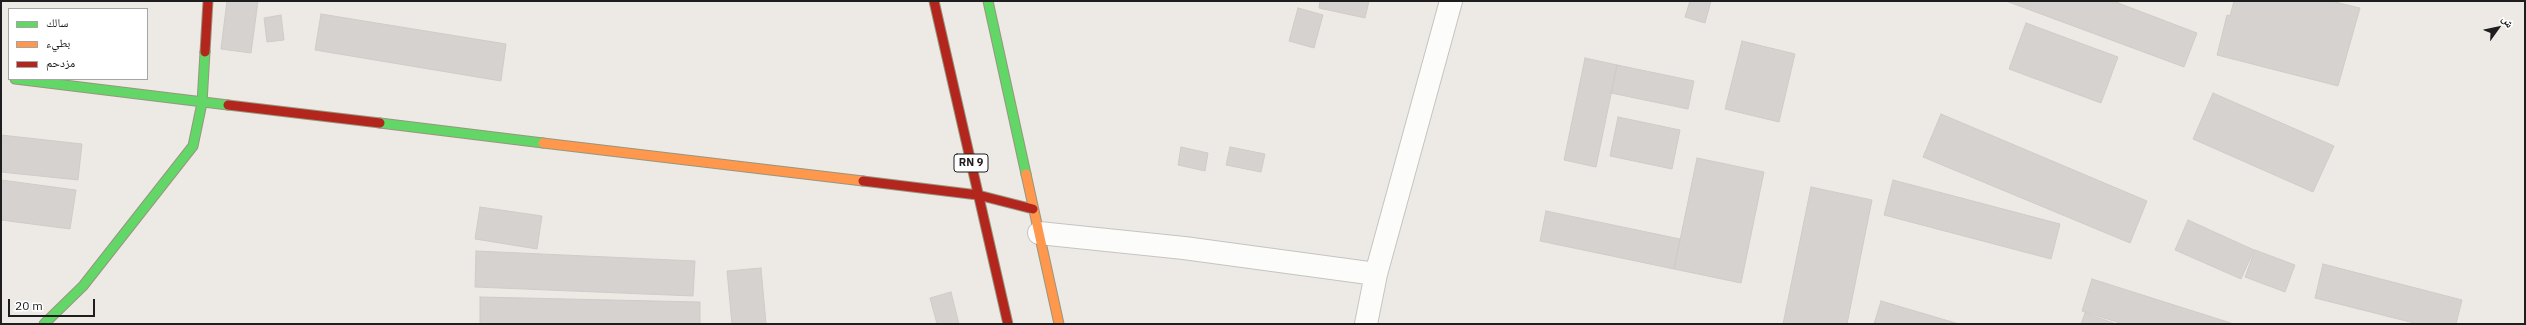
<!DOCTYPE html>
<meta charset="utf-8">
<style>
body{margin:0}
#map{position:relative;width:2526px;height:325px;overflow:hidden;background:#edeae6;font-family:"IBM Plex Sans","Noto Naskh Arabic",sans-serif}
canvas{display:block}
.frame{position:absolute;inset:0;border:2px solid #1e1e1e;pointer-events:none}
.legend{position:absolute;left:8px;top:8px;width:140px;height:72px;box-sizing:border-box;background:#fff;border:1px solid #a5a5a5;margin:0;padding:5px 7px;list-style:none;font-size:12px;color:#1e1e1e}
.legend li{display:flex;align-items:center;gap:8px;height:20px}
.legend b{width:20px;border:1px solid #a5a5a5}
.north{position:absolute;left:2478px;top:8px;width:40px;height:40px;-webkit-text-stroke:3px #fff;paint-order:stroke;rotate:57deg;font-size:11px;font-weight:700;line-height:16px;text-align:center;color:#1e1e1e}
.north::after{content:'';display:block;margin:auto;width:14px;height:18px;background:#1e1e1e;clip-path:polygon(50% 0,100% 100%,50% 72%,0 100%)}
.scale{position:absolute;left:8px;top:299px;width:87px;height:18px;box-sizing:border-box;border:2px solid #1e1e1e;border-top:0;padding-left:5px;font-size:12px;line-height:14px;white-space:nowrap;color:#1e1e1e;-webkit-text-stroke:3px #fff;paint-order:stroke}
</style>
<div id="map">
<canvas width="2526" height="325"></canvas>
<div class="frame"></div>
<ul class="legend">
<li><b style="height:5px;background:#63d668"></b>سالك</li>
<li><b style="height:5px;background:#ff974d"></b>بطيء</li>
<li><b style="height:5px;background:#b3261e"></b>مزدحم</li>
</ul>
<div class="north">ش</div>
<div class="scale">20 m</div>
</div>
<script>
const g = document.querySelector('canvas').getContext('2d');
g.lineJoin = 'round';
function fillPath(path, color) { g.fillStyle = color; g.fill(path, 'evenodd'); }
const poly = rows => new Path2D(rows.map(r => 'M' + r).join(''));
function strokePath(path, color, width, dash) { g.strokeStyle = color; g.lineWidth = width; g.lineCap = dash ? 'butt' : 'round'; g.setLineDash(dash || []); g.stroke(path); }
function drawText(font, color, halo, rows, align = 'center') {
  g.font = font + ' "IBM Plex Sans",sans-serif'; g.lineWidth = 4; g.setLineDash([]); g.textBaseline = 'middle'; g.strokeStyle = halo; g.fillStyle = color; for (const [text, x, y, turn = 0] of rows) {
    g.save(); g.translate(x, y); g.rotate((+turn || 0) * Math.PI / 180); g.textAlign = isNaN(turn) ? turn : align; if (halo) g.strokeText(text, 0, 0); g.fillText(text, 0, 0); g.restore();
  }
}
const building = poly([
 [227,1,258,1,251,53,221,49,227,1],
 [1320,1,1369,1,1365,18,1319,8,1320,1],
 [1690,1,1711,1,1705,23,1685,17,1690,1],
 [2006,1,2113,1,2197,33,2184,67,2006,1],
 [2234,1,2331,1,2360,8,2338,86,2217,55,2227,15,2230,16,2234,1],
 [1298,8,1323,15,1314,48,1289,41,1298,8],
 [321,14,506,44,501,81,315,50,321,14],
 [281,15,284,40,267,42,264,18,281,15],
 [2026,23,2118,57,2101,103,2009,69,2026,23],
 [1742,41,1795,54,1779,122,1725,109,1742,41],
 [1585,58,1617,65,1596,167,1564,160,1585,58],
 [1617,65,1694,81,1688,109,1611,93,1617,65],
 [2213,93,2334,146,2313,192,2193,139,2213,93],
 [1941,114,2147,201,2130,243,1923,157,1941,114],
 [1618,117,1680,130,1672,169,1610,156,1618,117],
 [1,135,82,144,78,180,1,172,1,135],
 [1181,147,1208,153,1205,171,1178,165,1181,147],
 [1230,147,1265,154,1261,172,1226,165,1230,147],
 [1697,158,1764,172,1741,283,1674,269,1697,158],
 [1,180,76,190,70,229,1,220,1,180],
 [1893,180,2060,224,2051,259,1884,215,1893,180],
 [1811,187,1872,200,1847,324,1783,324,1811,187],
 [480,207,542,216,537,249,475,239,480,207],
 [1546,211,1680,239,1674,269,1540,241,1546,211],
 [2188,220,2254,250,2241,279,2175,250,2188,220],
 [2255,250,2295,265,2285,292,2245,277,2255,250],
 [476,251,695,261,693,296,475,287,476,251],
 [2323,264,2462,300,2456,324,2418,324,2315,298,2323,264],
 [761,268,766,324,732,324,727,271,761,268],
 [2092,279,2234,324,2123,324,2082,311,2092,279],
 [951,292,959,324,937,324,930,298,951,292],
 [480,297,700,302,700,324,480,324,480,297],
 [1881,301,1959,324,1874,324,1881,301],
 [2085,313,2116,324,2081,324,2085,313]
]);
const street = poly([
 [1039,233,1184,248,1376,274],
 [1366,324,1376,274,1451,1]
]);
const fast = poly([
 [988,1,1026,174],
 [15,79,228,105],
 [380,123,543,143],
 [44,324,83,286,193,146,202,103,205,52]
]);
const slow = poly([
 [543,143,863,181],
 [1026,174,1059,324]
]);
const jam = poly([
 [934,1,1008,324],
 [205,52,208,1],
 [228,105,380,123],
 [863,181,978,195,1033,209]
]);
const shields = [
 [971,163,34]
];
const shieldNames = [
 ["RN 9",971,163]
];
fillPath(building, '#d5d2cf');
strokePath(building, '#d0cbc7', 1);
strokePath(street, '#c5c4c2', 24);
strokePath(fast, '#97967e', 11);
strokePath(slow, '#97967e', 11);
strokePath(jam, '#97967e', 11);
strokePath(street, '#fcfcfb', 22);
strokePath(fast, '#63d668', 9);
strokePath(slow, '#ff974d', 9);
strokePath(jam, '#b3261e', 9);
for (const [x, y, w] of shields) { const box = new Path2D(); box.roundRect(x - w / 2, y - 9, w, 18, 3); g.fillStyle = '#fff'; g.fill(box); strokePath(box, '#1e1e1e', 1); }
drawText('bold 11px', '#1e1e1e', null, shieldNames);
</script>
